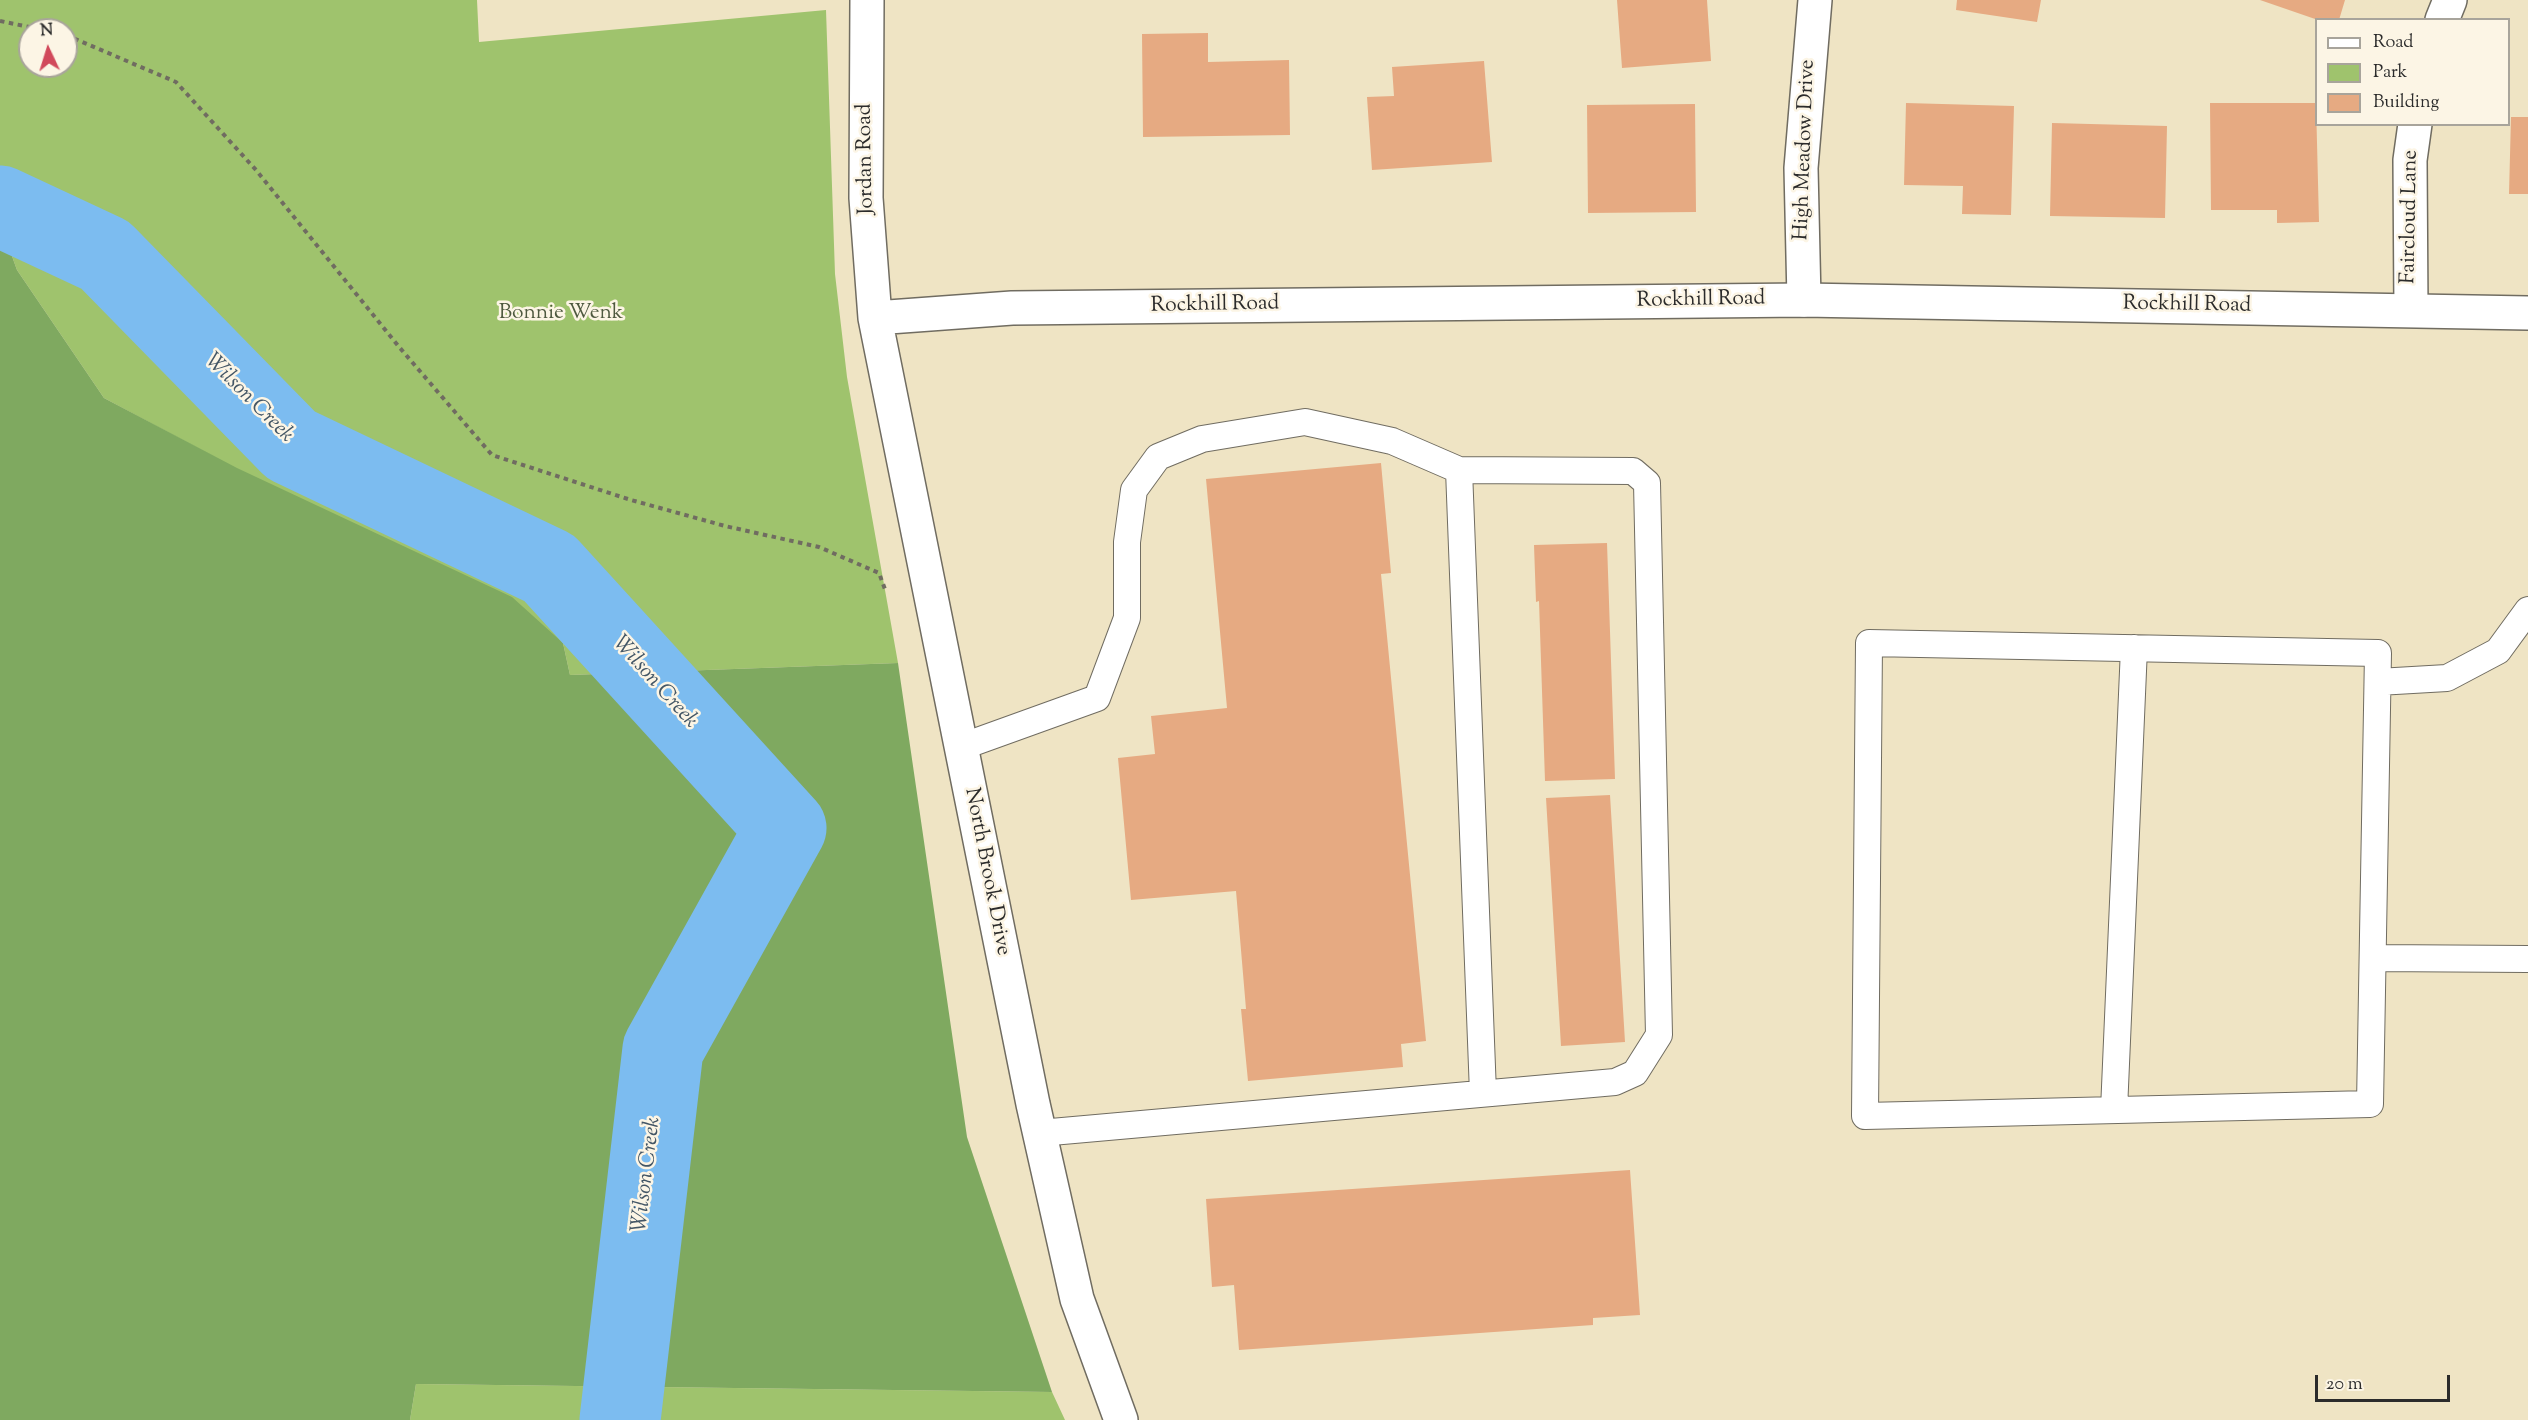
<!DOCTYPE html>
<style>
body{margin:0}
#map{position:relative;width:2528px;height:1420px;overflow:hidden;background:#efe4c4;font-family:"Sorts Mill Goudy",serif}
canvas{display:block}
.legend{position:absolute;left:2315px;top:18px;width:195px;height:108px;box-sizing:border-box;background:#fcf5e5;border:2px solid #a8a49b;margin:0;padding:8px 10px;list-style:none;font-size:18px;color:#2b2b2b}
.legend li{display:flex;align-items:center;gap:12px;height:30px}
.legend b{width:30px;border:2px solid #a8a49b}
.north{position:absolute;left:18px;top:18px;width:60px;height:60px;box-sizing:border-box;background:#fcf5e5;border:2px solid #a8a49b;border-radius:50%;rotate:356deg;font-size:16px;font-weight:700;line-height:24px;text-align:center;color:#2b2b2b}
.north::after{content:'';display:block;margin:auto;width:21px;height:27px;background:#d1495b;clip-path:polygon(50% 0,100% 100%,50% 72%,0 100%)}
.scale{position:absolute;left:2315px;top:1375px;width:135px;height:27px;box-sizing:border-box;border:3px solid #2b2b2b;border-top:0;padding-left:8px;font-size:18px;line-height:21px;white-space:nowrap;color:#2b2b2b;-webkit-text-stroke:4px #fcf5e5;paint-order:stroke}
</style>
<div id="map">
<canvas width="2528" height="1420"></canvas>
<ul class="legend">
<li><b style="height:8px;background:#fff"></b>Road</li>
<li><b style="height:16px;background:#9fc36d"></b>Park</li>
<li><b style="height:16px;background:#e6aa82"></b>Building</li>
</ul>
<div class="north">N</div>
<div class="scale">20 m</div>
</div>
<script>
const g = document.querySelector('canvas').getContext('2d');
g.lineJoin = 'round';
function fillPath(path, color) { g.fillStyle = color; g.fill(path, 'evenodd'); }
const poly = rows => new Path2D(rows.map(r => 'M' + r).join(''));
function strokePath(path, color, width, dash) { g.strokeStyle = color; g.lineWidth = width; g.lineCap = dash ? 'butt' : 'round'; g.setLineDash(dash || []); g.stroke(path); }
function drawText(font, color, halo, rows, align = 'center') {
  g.font = font + ' "Sorts Mill Goudy",serif'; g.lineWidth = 5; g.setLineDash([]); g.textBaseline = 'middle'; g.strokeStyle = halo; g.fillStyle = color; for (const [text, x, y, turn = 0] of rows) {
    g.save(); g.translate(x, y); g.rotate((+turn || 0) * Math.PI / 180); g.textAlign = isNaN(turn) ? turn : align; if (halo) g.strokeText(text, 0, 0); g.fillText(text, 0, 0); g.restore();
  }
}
const green = poly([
 [0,0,477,0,479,42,826,10,835,274,847,377,898,663,570,675,563,643,104,398,17,270,0,223],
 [30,30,66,30,66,66,30,66],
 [416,1384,1052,1392,1065,1420,410,1420]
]);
const forest = poly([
 [0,223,17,270,104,398,237,468,512,597,563,643,570,675,898,663,967,1137,1052,1392,416,1384,410,1420,0,1420]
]);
const river = poly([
 [0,206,105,255,291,445,549,568,786,828,663,1049,620,1420]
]);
const building = poly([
 [1617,0,1707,0,1711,61,1622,68],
 [1957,0,2041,0,2037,22,1956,10],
 [2260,0,2345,0,2339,20,2318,20],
 [1208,33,1208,62,1289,60,1290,135,1143,137,1142,34],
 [1484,61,1492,162,1372,170,1367,97,1394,96,1392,67],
 [1906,103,2014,106,2011,215,1962,214,1963,186,1904,185],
 [2210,103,2316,103,2319,222,2277,223,2277,210,2211,210],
 [1695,104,1696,212,1588,213,1587,105],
 [2511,117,2528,117,2528,194,2509,194],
 [2052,123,2167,126,2165,218,2050,216],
 [1381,463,1391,573,1381,574,1426,1041,1401,1044,1403,1067,1248,1081,1241,1009,1246,1009,1236,891,1131,900,1118,758,1155,754,1151,716,1227,708,1206,479],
 [1607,543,1615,779,1545,781,1539,601,1536,602,1534,545],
 [1610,795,1625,1042,1561,1046,1546,798],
 [1630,1170,1640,1315,1593,1318,1593,1325,1239,1350,1234,1285,1212,1287,1206,1199]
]);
const path = poly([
 [0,21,44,30],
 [66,35,176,82,256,170,400,348,492,455,631,500,725,526,819,547,879,573,886,592]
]);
const service = poly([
 [1459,470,1483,1093],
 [1869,643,2378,653,2370,1104,1865,1116,1869,643],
 [2378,682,2447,678,2498,651,2528,610],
 [961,747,1097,698,1127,618,1127,542,1134,490,1158,457,1202,439,1305,422,1392,441,1459,470,1633,471,1647,483,1659,1035,1635,1073,1615,1082,1040,1133],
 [2373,958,2528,959],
 [2114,1110,2134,648]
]);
const minor = poly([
 [2442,20,2450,0],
 [1804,300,1801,168,1815,0],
 [2411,310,2410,160,2415,124]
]);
const tertiary = poly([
 [867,0,866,198,875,318,1033,1104,1077,1299,1121,1420],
 [875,318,1012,308,1804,300,2528,313]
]);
const streetNames = [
 ["High Meadow Drive",1806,150,-88],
 ["Jordan Road",867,159,-91],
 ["Faircloud Lane",2411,217,-89],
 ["Rockhill Road",1701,301,-1],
 ["Rockhill Road",1215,306,-1],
 ["Rockhill Road",2187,306,1],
 ["North Brook Drive",986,872,79]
];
const parkNames = [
 ["Bonnie Wenk",561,314]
];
const waterNames = [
 ["Wilson Creek",248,399,45],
 ["Wilson Creek",654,683,48],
 ["Wilson Creek",648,1175,-83]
];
fillPath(green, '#9fc36d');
fillPath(forest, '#7fa960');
strokePath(river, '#7cbcf0', 81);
fillPath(building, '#e6aa82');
strokePath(service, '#706c61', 28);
strokePath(minor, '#706c61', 36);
strokePath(tertiary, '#706c61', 36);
strokePath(path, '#706c61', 4, [4.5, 4.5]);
strokePath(service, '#fff', 26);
strokePath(minor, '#fff', 33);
strokePath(tertiary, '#fff', 33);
drawText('21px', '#2b2b2b', '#fcf5e5', streetNames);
drawText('21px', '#4e593f', '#fcf5e5', parkNames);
drawText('italic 22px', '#435666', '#fcf5e5', waterNames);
</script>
